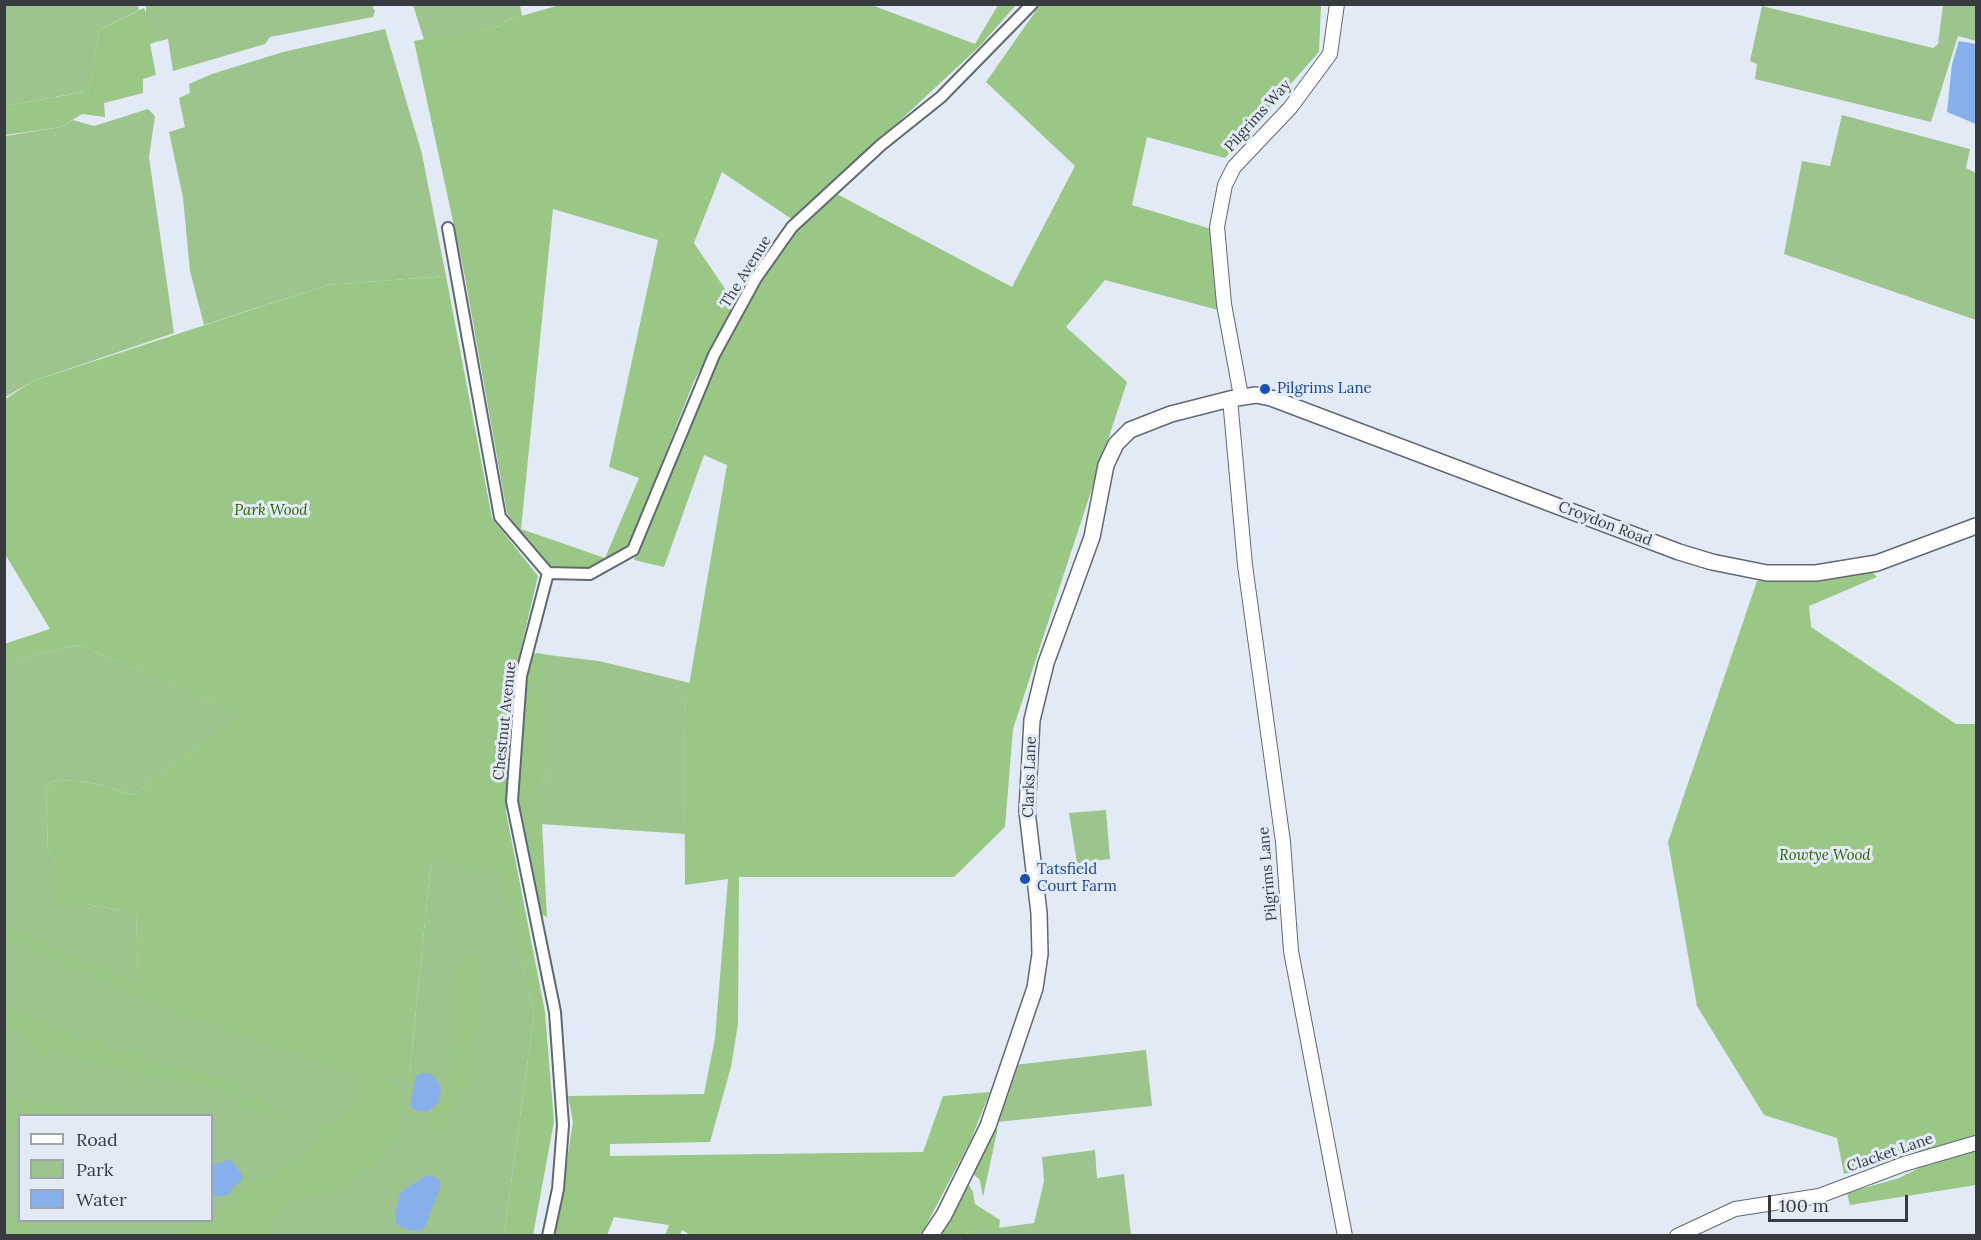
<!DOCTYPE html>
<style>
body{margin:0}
#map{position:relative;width:1981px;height:1240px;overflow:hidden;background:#e2ebf5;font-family:Lora,serif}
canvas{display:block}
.frame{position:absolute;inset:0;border:6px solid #373a3e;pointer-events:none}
.legend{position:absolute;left:18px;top:1114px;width:195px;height:108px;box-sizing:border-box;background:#e2ebf5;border:2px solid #9ea4ac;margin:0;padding:8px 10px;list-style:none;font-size:18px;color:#373a3e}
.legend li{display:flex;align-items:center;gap:12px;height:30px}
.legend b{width:30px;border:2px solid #9ea4ac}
.scale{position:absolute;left:1768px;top:1195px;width:140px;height:27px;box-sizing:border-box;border:3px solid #373a3e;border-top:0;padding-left:8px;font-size:18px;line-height:21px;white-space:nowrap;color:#373a3e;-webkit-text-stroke:4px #e2ebf5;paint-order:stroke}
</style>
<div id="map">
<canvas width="1981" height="1240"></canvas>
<div class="frame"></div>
<ul class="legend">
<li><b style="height:8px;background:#fff"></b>Road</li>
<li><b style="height:16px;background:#9ec48d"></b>Park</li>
<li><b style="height:16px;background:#86afec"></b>Water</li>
</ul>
<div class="scale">100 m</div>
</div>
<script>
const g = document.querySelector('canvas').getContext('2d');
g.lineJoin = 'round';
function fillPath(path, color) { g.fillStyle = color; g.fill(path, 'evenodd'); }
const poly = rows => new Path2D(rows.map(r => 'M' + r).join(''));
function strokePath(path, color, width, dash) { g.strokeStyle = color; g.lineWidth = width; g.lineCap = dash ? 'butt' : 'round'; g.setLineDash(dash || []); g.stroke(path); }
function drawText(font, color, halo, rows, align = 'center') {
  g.font = font + ' Lora,serif'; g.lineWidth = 6; g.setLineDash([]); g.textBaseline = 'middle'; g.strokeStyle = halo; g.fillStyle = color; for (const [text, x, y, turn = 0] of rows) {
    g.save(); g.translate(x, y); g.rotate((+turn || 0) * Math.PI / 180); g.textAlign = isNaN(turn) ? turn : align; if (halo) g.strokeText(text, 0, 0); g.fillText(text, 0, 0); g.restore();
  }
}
const green = poly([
 [5,5,138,5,139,10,99,30,88,95,83,92,5,106],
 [372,5,375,11,373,17,270,37,265,44,173,71,168,39,156,42,146,16,146,4],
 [413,5,520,5,522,16,507,20,501,26,424,40],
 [1943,5,1976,5,1976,41,1958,36,1931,122,1755,79,1757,64,1750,61,1762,6,1933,48,1938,44],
 [385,29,422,154,446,276,328,285,204,325,190,271,183,198,169,132,185,127,179,98,190,93,189,84,212,74,283,52],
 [148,109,155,116,149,157,174,333,33,381,5,397,5,136,61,127,73,120,94,126],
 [1842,115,1970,149,1966,168,1976,173,1976,320,1784,254,1802,161,1830,166],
 [461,567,495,841,534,1015,504,1235,5,1235,4,662,79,645,242,714,133,795,98,784,71,780,50,782,46,792,48,851,56,861,65,905,87,904,123,911,136,911,138,973,205,1007,409,1079],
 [20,1116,212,1116,212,1220,20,1220],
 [548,655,599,661,690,683,684,714,685,834,540,824,540,786,548,772],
 [1106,810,1110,859,1077,863,1069,813],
 [1146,1050,1152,1106,997,1122,1014,1065],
 [1095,1150,1097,1178,1124,1174,1131,1235,966,1236,968,1232,1034,1223,1044,1181,1042,1157]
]);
const forest = poly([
 [869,4,975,44,998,5,1016,5,980,46,793,220,722,172,694,243,736,305,694,381,629,546,590,568,551,569,521,536,507,513,464,272,414,41,501,26,507,20,560,5],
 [553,209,658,240,609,467,639,478,605,558,521,529],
 [1040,5,1321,5,1319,52,1225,158,1147,137,1132,205,1211,229,1222,311,1105,280,1066,327,1127,382,1013,729,1005,827,954,877,739,877,738,1024,731,1067,710,1142,610,1144,610,1156,923,1152,943,1096,990,1092,970,1142,921,1235,692,1236,682,1230,680,1235,665,1235,669,1225,614,1217,607,1235,555,1236,573,1122,568,1096,704,1094,715,1038,728,879,685,885,684,714,727,465,704,455,664,567,634,560,725,340,790,233,835,193,1012,287,1075,166,986,82],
 [144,8,156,42,150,44,156,75,143,79,143,93,104,103,105,117,82,114,61,127,5,135,5,106,84,92,88,94,99,30],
 [446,276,492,518,538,576,515,674,506,812,545,1012,554,1122,533,1235,504,1235,534,1015,501,871,496,871,489,865,470,872,458,866,431,862,409,1079,386,1072,386,1081,402,1089,405,1108,398,1134,384,1154,351,1183,327,1195,308,1194,284,1205,266,1235,178,1235,197,1221,212,1220,212,1212,221,1209,249,1183,267,1179,314,1151,317,1137,325,1124,340,1120,360,1097,360,1076,169,1010,5,938,5,927,23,933,87,964,109,969,138,983,136,911,123,911,87,904,53,908,56,861,48,851,46,792,50,782,71,780,98,784,133,795,241,714,79,645,5,662,4,644,50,629,5,554,5,399,33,381,328,285],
 [1872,571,1877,577,1809,606,1811,627,1956,724,1976,724,1976,1138,1924,1150,1911,1157,1844,1174,1837,1138,1764,1115,1697,1006,1668,842,1757,581,1817,580],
 [538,653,548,655,548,772,540,786,547,917,539,913,518,801,526,678,532,654],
 [478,955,482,988,478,1008,483,1026,475,1030,471,1053,477,1080,472,1086,459,1090,444,1134,438,1137,428,1133,430,1118,441,1100,444,1083,451,1078,449,1055,458,1011,455,1000,458,972,466,956],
 [5,1009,68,1030,78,1039,102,1040,110,1052,121,1054,145,1050,142,1057,160,1066,189,1070,236,1084,239,1097,181,1080,146,1077,62,1054,40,1055,27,1038,5,1024],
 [256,1095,274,1108,282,1119,245,1108,237,1103],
 [5,1098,49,1106,82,1115,20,1116,19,1140,13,1128,5,1126],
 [997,1122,997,1132,983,1197,980,1180,972,1173],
 [1976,1149,1976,1185,1850,1205,1847,1193,1899,1178,1927,1164],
 [967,1182,973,1192,975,1204,1000,1220,999,1229,968,1232,966,1235,939,1236],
 [4,1215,24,1223,38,1235,5,1235]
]);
const water = poly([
 [1959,41,1976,44,1976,124,1947,112,1952,64],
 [423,1073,431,1074,438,1081,441,1090,438,1103,428,1112,414,1110,410,1105,416,1076],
 [230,1159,243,1176,241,1181,232,1188,230,1194,221,1197,212,1195,212,1169,214,1165],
 [426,1175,438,1178,441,1185,424,1229,416,1231,402,1228,396,1223,395,1213,400,1193]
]);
const minor = poly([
 [448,228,500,517,548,573],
 [548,573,590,574,633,550,714,355,756,278,792,227,881,145,941,97,1032,4],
 [548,573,521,676,512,801,555,1012,563,1125,558,1189,548,1236]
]);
const tertiary = poly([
 [1241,396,1224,304,1217,227,1225,185,1234,167,1290,108,1330,54,1337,4],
 [1230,399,1245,565,1283,842,1291,951,1345,1236],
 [1677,1236,1735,1209,1819,1196,1904,1164,1976,1143]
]);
const secondary = poly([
 [930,1236,944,1215,988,1126,1035,988,1040,954,1039,913,1027,811,1032,720,1046,663,1092,537,1106,465,1116,444,1130,430,1171,414,1230,399,1256,395,1271,398,1679,552,1712,562,1767,573,1816,573,1877,563,1976,526]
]);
const markers = [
 [1265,389,6,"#1a4fb4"],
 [1025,879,6,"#1a4fb4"]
];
const streetNames = [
 ["Pilgrims Way",1258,116,-48],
 ["The Avenue",746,272,-58],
 ["Croydon Road",1605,524,21],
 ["Chestnut Avenue",505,721,-84],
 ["Clarks Lane",1030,777,-88],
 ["Pilgrims Lane",1268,874,-95],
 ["Clacket Lane",1890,1153,-19]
];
const transitNames = [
 ["Pilgrims Lane",1277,389],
 ["Tatsfield",1037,870],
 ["Court Farm",1037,887]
];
const parkNames = [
 ["Park Wood",271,511],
 ["Rowtye Wood",1825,856]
];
fillPath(green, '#9ec48d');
fillPath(forest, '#9ac686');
fillPath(water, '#86afec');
strokePath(minor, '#616871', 14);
strokePath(tertiary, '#616871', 16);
strokePath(secondary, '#616871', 18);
strokePath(minor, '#fff', 10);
strokePath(tertiary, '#fff', 14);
strokePath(secondary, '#fff', 15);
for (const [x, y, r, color] of markers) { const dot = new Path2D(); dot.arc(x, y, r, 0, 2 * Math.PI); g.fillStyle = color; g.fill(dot); strokePath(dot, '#e2ebf5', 2); }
drawText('15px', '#373a3e', '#e2ebf5', streetNames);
drawText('15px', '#164399', '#e2ebf5', transitNames, 'left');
drawText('italic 15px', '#2b6000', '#e2ebf5', parkNames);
</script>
